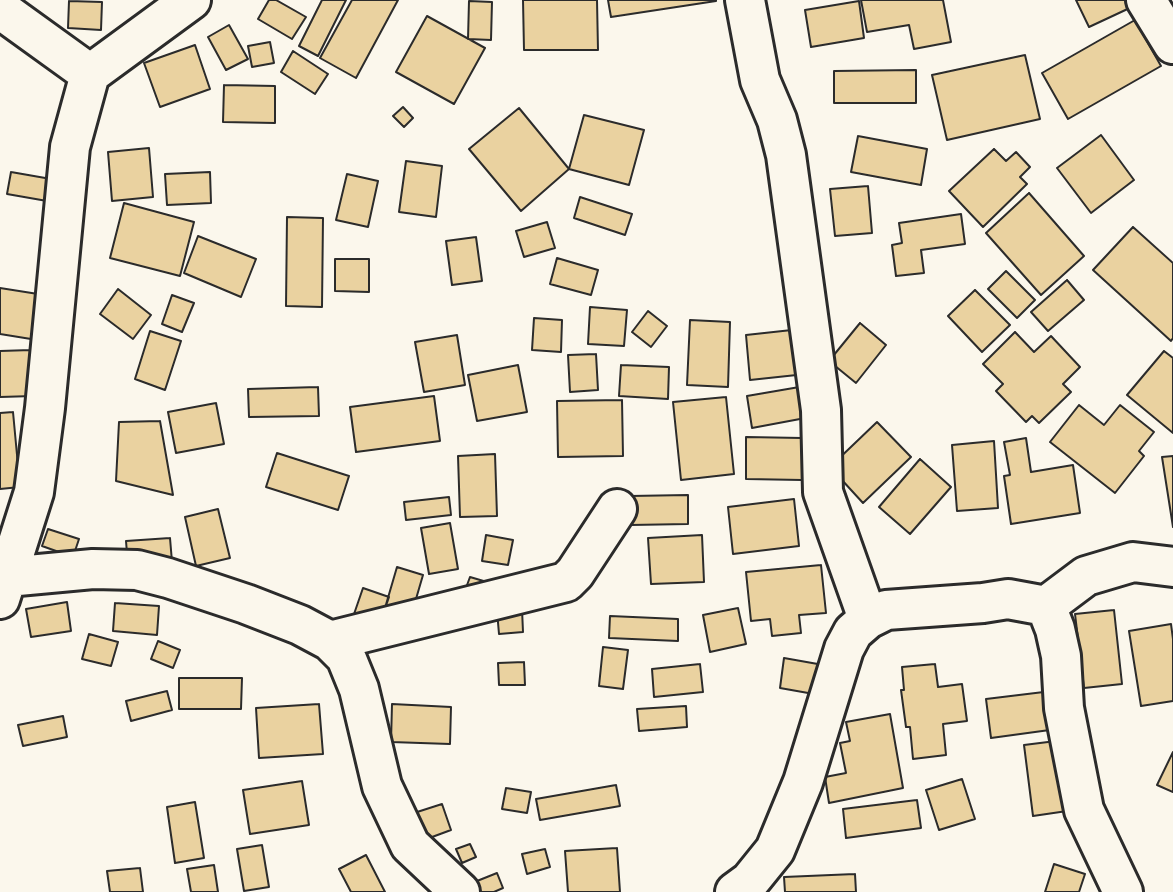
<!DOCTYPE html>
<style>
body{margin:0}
canvas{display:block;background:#fbf7ec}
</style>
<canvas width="1173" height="892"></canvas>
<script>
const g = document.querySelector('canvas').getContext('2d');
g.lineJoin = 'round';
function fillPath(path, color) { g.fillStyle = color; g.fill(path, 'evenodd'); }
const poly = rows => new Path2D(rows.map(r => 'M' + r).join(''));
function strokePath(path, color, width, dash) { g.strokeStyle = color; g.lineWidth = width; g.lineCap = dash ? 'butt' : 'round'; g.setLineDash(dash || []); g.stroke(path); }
const building = poly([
 [269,0,276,0,306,17,292,39,258,19,269,0],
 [322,0,346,0,318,56,299,46,322,0],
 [352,0,398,0,356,78,320,58,352,0],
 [523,0,597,0,598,50,524,50,523,0],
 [608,0,716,0,716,1,611,17,608,0],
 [861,0,943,0,951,42,914,49,909,25,867,32,861,0],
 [1076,0,1131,0,1134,6,1089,27,1076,0],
 [69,1,102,2,101,30,68,28,69,1],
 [469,1,492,2,491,40,468,39,469,1],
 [859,1,864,38,811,47,805,10,859,1],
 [427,16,485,48,454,104,396,72,427,16],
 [1135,20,1161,66,1068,119,1042,73,1135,20],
 [229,25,248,59,226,70,208,37,229,25],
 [270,42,274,63,252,67,248,46,270,42],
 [195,45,210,89,160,107,144,63,195,45],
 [293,51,328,74,315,94,281,72,293,51],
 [1025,55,1040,119,947,140,932,75,1025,55],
 [916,70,916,103,834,103,834,71,916,70],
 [224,85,275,86,275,123,223,122,224,85],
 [403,107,413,118,404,127,393,116,403,107],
 [519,108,569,169,521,211,469,149,519,108],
 [584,115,644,130,629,185,569,169,584,115],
 [1101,135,1134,180,1091,213,1057,168,1101,135],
 [858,136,927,149,921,185,851,172,858,136],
 [149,148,153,197,112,201,108,152,149,148],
 [994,149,1006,161,1016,152,1030,167,1020,177,1027,184,983,227,949,191,994,149],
 [406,161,442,166,436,217,399,212,406,161],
 [11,172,51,179,47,201,7,194,11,172],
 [210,172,211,203,167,205,165,174,210,172],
 [347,174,378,181,368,227,336,220,347,174],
 [868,186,872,233,835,236,830,189,868,186],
 [1029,193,1084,256,1041,295,986,233,1029,193],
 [580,197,632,214,625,235,574,218,580,197],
 [124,203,194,222,180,276,110,258,124,203],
 [961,214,965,244,921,250,924,273,896,276,892,245,902,243,899,223,961,214],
 [287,217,323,218,322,307,286,306,287,217],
 [547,222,555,248,524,257,516,231,547,222],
 [1133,227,1173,263,1173,338,1171,341,1093,270,1133,227],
 [198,236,256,259,241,297,184,273,198,236],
 [476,237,482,281,452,285,446,241,476,237],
 [557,258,598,270,591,295,550,284,557,258],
 [335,259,369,259,369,292,335,291,335,259],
 [1006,271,1035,300,1017,318,988,289,1006,271],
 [1067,280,1084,300,1048,331,1031,312,1067,280],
 [0,288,38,294,31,339,0,334,0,288],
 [118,289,151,315,133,339,100,314,118,289],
 [975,290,1010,325,982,352,948,316,975,290],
 [172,295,194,303,182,332,162,324,172,295],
 [590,307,627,310,624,346,588,344,590,307],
 [648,311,667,326,651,347,632,332,648,311],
 [534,318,562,320,561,352,532,350,534,318],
 [690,320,730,322,728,387,687,385,690,320],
 [860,323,886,345,856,383,829,361,860,323],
 [801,329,806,374,750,380,746,335,801,329],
 [150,331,181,341,165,390,135,379,150,331],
 [1015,332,1034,352,1051,336,1080,367,1063,384,1071,392,1039,423,1032,416,1026,422,996,391,1003,384,983,364,1015,332],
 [457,335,465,385,424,392,415,342,457,335],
 [31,350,33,396,0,397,0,351,31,350],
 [1164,351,1173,358,1173,433,1127,395,1164,351],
 [596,354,598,390,570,392,568,355,596,354],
 [518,365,527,412,477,421,468,375,518,365],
 [621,365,669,367,668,399,619,396,621,365],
 [811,385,816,416,752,428,747,396,811,385],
 [318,387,319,416,249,417,248,389,318,387],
 [434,396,440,441,356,452,350,407,434,396],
 [726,397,734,474,681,480,673,402,726,397],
 [622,400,623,456,558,457,557,401,622,400],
 [216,403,224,444,176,453,168,412,216,403],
 [1079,405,1104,425,1120,405,1154,432,1139,451,1144,456,1115,493,1050,442,1079,405],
 [13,412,20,487,0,489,0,413,13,412],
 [160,421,173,495,116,481,119,422,160,421],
 [877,422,911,457,863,503,830,467,877,422],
 [746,437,802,438,802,480,746,479,746,437],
 [1026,438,1031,472,1073,465,1080,513,1011,524,1004,476,1010,475,1004,442,1026,438],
 [994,441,998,508,957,511,952,445,994,441],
 [277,453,349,476,338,510,266,487,277,453],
 [495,454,497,516,460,517,458,456,495,454],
 [1173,456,1173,527,1162,457,1173,456],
 [920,459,951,487,910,534,879,507,920,459],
 [688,495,688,524,630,525,630,496,688,495],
 [449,497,451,515,406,520,404,502,449,497],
 [794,499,799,546,733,554,728,507,794,499],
 [218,509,230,558,196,566,185,517,218,509],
 [450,523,458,569,429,574,421,528,450,523],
 [48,529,79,539,73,557,42,546,48,529],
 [486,535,513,540,508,565,482,561,486,535],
 [702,535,704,582,651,584,648,538,702,535],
 [170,538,172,562,128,566,126,541,170,538],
 [821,565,826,613,799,615,801,633,772,636,770,619,751,621,746,572,821,565],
 [397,567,423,575,411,616,385,608,397,567],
 [470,577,487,582,463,596,470,577],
 [363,588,389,597,379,626,353,617,363,588],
 [67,602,71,631,31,637,26,609,67,602],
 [115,603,159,606,157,635,113,631,115,603],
 [738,608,746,644,710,652,703,615,738,608],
 [522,609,523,632,499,634,497,611,522,609],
 [1114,610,1122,684,1084,688,1075,614,1114,610],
 [610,616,678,619,678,641,609,638,610,616],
 [1171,624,1173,639,1173,701,1141,706,1129,631,1171,624],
 [89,634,118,642,111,666,82,659,89,634],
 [158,641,180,650,173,668,151,659,158,641],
 [603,647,628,650,623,689,599,686,603,647],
 [784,658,829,666,825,696,780,688,784,658],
 [524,662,525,685,499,685,498,663,524,662],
 [700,664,703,692,654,697,652,669,700,664],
 [935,664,938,687,962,684,967,721,943,724,946,755,913,759,910,727,906,727,901,690,904,690,902,667,935,664],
 [179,678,242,678,241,709,179,709,179,678],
 [167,691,172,710,131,721,126,701,167,691],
 [1052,691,1057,729,991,738,986,699,1052,691],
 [319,704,323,754,259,758,256,708,319,704],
 [392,704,451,707,450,744,391,742,392,704],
 [686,706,687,727,639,731,637,709,686,706],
 [890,714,903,788,829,803,825,777,846,773,840,743,850,741,846,722,890,714],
 [63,716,67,737,23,746,18,725,63,716],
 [1064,740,1074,810,1033,816,1024,745,1064,740],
 [1173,752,1173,792,1157,785,1173,752],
 [962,779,975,819,939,830,926,790,962,779],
 [302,781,309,825,250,834,243,790,302,781],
 [616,785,620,806,540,820,536,799,616,785],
 [506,788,531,792,527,813,502,809,506,788],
 [917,800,921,828,846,838,843,809,917,800],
 [195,802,204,858,175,863,167,807,195,802],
 [442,804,451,830,424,840,414,813,442,804],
 [470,844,476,857,462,863,456,849,470,844],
 [262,845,269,887,244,891,237,849,262,845],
 [617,848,620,892,568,892,565,851,617,848],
 [545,849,550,867,527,874,522,854,545,849],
 [366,855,385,892,351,892,339,869,366,855],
 [1054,864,1085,874,1079,892,1045,892,1054,864],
 [214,865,218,892,191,892,187,869,214,865],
 [140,868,143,892,110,892,107,871,140,868],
 [497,873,503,888,494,892,476,892,472,883,497,873],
 [855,874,856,892,785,892,784,877,855,874]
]);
const minor = poly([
 [745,0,760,80,777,120,786,155,821,410,823,492,868,619],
 [1146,0,1173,44],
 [0,9,90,74,70,147,45,408,34,492,0,599],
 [90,74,191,0],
 [7,577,93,569,137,570,168,578,246,604,300,625,330,641,346,657,359,689,382,786,410,845,460,892],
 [1046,606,1086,576,1133,562,1173,567],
 [330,641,566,582,575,573,617,509],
 [735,892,750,881,775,850,803,782,844,649,853,632,868,619,886,610,983,603,1008,599,1046,606,1055,629,1061,656,1064,708,1084,810,1123,892]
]);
fillPath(building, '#ead2a0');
strokePath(building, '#2b2b2b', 2);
strokePath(minor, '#2b2b2b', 44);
strokePath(minor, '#fbf7ec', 38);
</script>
